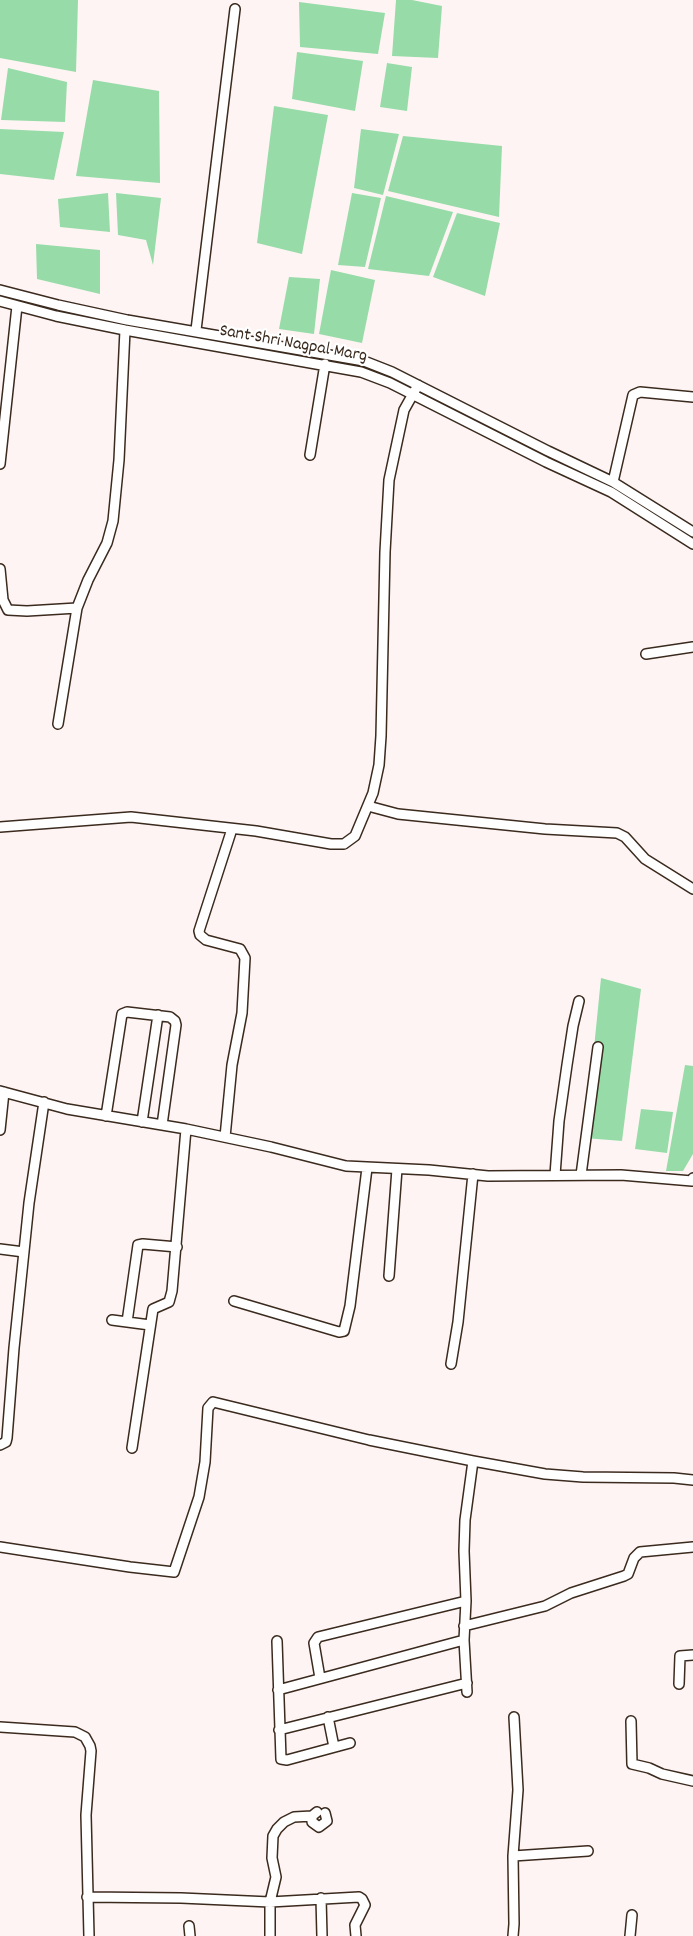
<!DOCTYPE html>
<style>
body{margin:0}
canvas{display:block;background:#fef4f3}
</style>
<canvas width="693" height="1936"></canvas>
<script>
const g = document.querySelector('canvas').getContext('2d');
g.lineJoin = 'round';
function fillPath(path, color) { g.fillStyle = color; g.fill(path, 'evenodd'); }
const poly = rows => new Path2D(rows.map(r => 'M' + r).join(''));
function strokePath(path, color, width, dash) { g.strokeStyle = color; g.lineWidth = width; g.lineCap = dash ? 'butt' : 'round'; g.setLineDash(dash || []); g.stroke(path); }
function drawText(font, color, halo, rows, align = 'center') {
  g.font = font + ' Dekko,sans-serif'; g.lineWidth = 4.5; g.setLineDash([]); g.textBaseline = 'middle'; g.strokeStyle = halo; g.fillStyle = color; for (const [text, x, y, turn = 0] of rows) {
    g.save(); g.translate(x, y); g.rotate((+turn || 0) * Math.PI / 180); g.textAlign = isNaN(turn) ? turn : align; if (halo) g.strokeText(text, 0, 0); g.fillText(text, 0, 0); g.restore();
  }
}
const green = poly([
 [0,0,78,0,76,72,0,58],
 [396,0,412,0,442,6,438,58,392,56],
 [299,2,385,13,378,54,300,47],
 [297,52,363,61,355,111,292,99],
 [387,63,412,67,407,111,380,107],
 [8,68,67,82,65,122,1,120],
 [93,80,159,91,160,183,76,176],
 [274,106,328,115,302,254,257,243],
 [0,129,64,132,54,180,0,174],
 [361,129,399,134,383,195,354,188],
 [403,136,502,146,499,217,388,191],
 [108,193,110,232,60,227,58,199],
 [116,193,161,198,153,265,146,240,118,235],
 [352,193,381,198,365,267,338,265],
 [386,196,453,212,429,276,368,269],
 [457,213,500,223,485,296,433,277],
 [36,244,100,250,100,294,37,279],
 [331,270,375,280,362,343,319,334],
 [289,277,320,279,314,334,279,329],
 [601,978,641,989,622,1141,585,1138],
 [685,1065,693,1066,693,1154,683,1171,666,1171],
 [641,1109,673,1112,667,1153,635,1149]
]);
const minor = poly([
 [0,290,58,305,127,320,364,361,392,372,548,451,613,482,693,532],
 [0,301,56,316,125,330,361,372,390,383,546,462,611,492,693,544],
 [196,330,235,9],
 [310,455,325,364],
 [0,464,17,306],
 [613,482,633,395,640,392,693,397],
 [0,569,3,600,8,610,27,611,77,608],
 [646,654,693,647],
 [58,724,77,608,88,580,107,543,113,521,119,460,125,330],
 [368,806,398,814,545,829,617,833,625,837,645,859,693,889],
 [0,827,131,817,256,831,331,844,344,844,355,836,373,793,379,765,381,736,385,552,389,480,404,410,418,385],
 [0,1091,67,1109,186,1129,271,1147,346,1166,429,1170,488,1176,621,1175,692,1181,693,1178],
 [106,1116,122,1014,127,1012,170,1017,175,1021,176,1025,162,1125],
 [142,1122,158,1015],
 [0,1130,4,1092],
 [225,1137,232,1065,242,1013,245,958,240,949,206,940,200,935,199,931,232,829],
 [555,1175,559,1121,567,1065,573,1026,579,1001],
 [581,1175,598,1047],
 [0,1249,24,1252],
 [389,1276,397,1169],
 [234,1301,339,1332,344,1331,350,1306,367,1168],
 [112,1320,150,1325],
 [127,1322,138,1245,143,1244,177,1247],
 [451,1364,458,1322,473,1174],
 [0,1445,6,1442,7,1438,14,1348,29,1203,44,1102],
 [132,1448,153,1309,169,1302,172,1291,186,1129],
 [0,1547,130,1567,174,1572,199,1497,205,1462,208,1408,213,1402,369,1440,473,1461,545,1474,583,1477,674,1478,693,1480],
 [464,1626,545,1606,571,1593,624,1576,628,1574,634,1558,640,1552,693,1547],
 [277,1641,281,1759,287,1760,350,1743],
 [320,1678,314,1643,318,1637,466,1601],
 [679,1684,680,1656,693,1655],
 [278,1690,464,1640],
 [467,1692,464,1640,466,1601,464,1551,465,1520,473,1461],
 [328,1717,334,1747],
 [631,1721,632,1764,649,1768,662,1774,693,1781],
 [0,1727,75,1732,85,1737,90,1746,91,1751,86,1815,89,1936],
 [279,1730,467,1683],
 [312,1816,312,1822,319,1827,327,1821,325,1813],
 [513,1856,588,1851],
 [87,1897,181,1898,270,1902,359,1897,362,1899,365,1905,355,1925,356,1936],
 [321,1898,322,1936],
 [189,1926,190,1936],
 [270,1936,270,1902,276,1877,272,1858,273,1836,277,1829,284,1822,294,1817,312,1816,317,1812],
 [513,1936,514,1924,513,1856,518,1790,514,1717],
 [630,1936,632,1915]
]);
const streetNames = [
 ["Sant Shri Nagpal Marg",293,345,10]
];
fillPath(green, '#97dca8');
strokePath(minor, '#3b2a1e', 12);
strokePath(minor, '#fff', 9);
drawText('18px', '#3b2a1e', '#fff', streetNames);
</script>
